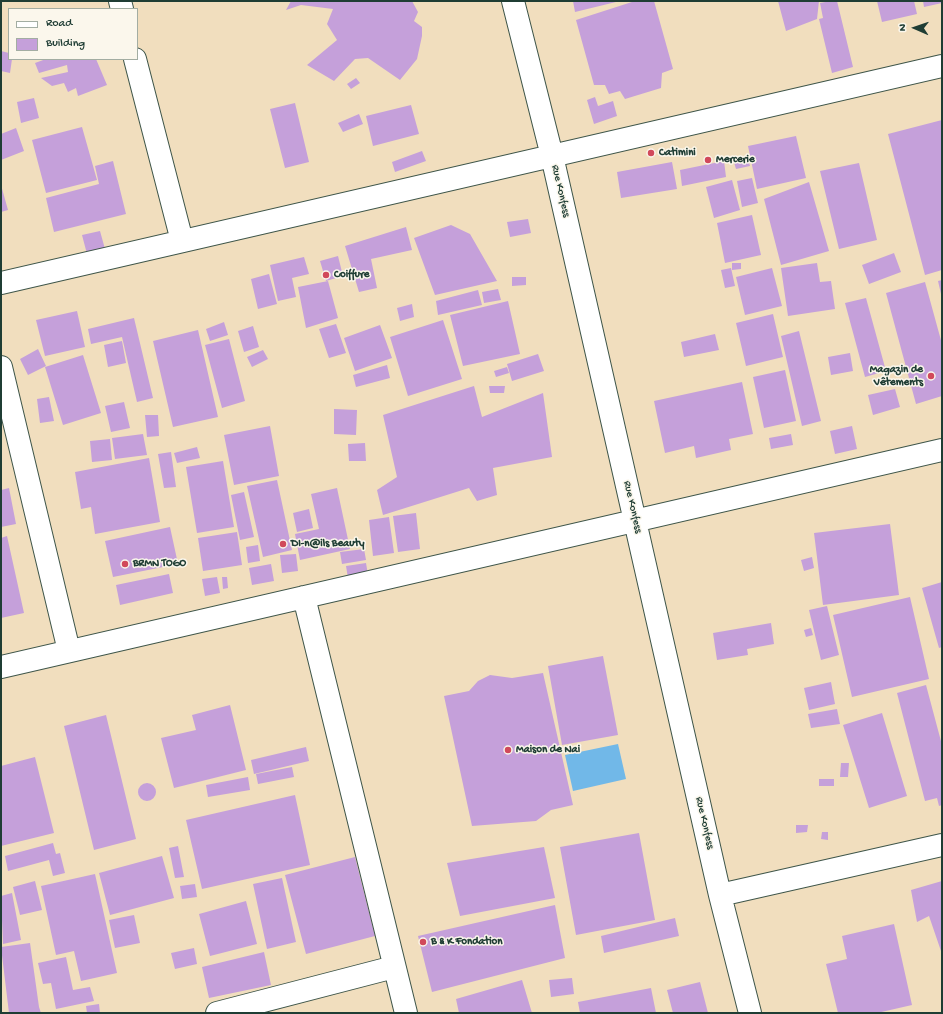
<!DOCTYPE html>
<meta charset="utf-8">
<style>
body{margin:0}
#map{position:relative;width:943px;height:1014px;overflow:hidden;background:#f1debe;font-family:"Gochi Hand",sans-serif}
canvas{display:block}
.frame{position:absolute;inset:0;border:2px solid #1f3d34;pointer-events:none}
.legend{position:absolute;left:8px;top:8px;width:130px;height:52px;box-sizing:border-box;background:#fbf7ec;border:1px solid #a3ada2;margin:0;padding:5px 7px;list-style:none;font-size:12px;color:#1f3d34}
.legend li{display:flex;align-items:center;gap:8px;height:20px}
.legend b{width:20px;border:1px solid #a3ada2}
.north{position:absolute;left:895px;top:8px;width:40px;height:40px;-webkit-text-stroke:3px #fbf7ec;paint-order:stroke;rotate:272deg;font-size:11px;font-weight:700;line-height:16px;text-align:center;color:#1f3d34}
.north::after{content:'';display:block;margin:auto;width:14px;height:18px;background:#1f3d34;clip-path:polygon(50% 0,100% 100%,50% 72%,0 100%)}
</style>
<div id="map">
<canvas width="943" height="1014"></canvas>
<div class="frame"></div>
<ul class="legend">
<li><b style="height:5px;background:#fff"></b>Road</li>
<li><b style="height:11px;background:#c5a0da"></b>Building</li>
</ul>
<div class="north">N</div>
</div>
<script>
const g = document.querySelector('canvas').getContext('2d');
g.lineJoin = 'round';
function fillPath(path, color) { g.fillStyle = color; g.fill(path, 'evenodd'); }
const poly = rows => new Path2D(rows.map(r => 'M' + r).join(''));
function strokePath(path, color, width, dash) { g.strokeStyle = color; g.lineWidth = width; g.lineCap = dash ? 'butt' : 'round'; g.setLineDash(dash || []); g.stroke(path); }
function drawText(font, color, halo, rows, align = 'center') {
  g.font = font + ' "Gochi Hand",sans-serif'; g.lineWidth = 3; g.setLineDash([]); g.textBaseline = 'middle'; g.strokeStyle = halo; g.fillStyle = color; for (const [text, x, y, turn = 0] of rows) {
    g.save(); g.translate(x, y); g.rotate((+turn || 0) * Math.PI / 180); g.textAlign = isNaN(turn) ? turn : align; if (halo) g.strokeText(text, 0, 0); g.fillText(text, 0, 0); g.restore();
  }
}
const water = poly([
 [618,744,626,779,573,791,565,755]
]);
const building = poly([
 [291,1,412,1,418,12,414,21,422,27,422,36,417,59,400,80,368,58,355,59,334,81,307,65,337,40,327,24,333,9,301,5,286,10],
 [573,1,616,1,616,2,575,12],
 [635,1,654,1,673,69,662,73,661,88,625,99,620,91,609,94,605,85,594,85,576,20],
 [778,1,819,1,817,19,786,31],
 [831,1,837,1,853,67,832,73,819,19,823,18,820,3],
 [877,1,914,1,917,14,882,22],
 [923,1,942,1,942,3,924,7],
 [1,51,9,53,9,59,12,59,10,73,1,71],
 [46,59,96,59,107,85,78,96,76,88,68,92,64,83,52,86,41,78,68,72,67,65,39,73,35,63],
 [356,78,360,83,351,89,347,84],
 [595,97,598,106,613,101,617,116,594,124,587,100],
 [34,98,39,118,21,123,17,102],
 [295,103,309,162,285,168,270,109],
 [411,105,419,134,373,146,366,116],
 [359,114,363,124,343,132,338,123],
 [942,120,942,270,925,275,888,134],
 [82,127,97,180,46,193,32,140],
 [16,128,24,151,1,160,1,134],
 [796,136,806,178,757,189,748,146],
 [422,151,426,161,395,172,392,162],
 [747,156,750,166,736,169,733,159],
 [113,161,126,214,54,232,46,198,99,184,95,166],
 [724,161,726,177,682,186,680,170],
 [672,162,677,189,621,198,617,172],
 [859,163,877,240,839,249,820,171],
 [752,178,758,203,742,207,737,181],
 [732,180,740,210,714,218,706,187],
 [809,182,829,251,781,265,764,199],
 [1,185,8,210,1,212],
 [752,215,761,255,725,263,717,223],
 [528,219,531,233,510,237,507,222],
 [451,225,470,234,497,281,435,295,414,238],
 [406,227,412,250,371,259,377,288,359,292,345,246],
 [100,231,105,249,87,254,82,235],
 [894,253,901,272,869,284,862,265],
 [338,256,343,276,326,281,320,261],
 [304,257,309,274,292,278,296,297,278,301,270,265],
 [732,263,741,263,741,269,732,270],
 [817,263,820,282,831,281,835,309,788,316,781,268],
 [731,268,735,286,725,288,721,270],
 [772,268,782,306,745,315,736,277],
 [269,274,277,304,258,309,251,279],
 [512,277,526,277,526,285,512,286],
 [942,280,942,294,941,294,938,281],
 [328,281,338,318,306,328,298,287],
 [925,282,942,344,942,396,916,404,886,293],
 [498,289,501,300,484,303,482,292],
 [478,290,482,305,438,315,436,301],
 [866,298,886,371,865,377,845,303],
 [508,301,520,354,463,366,450,315],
 [412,304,414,317,400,321,397,308],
 [77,311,85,347,45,356,36,320],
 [773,314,783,357,746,366,736,323],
 [134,318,153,398,137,402,122,337,91,344,88,329],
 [443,320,462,379,408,396,390,337],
 [224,322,228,335,210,341,206,329],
 [336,324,346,353,329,358,319,329],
 [380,325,392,358,355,371,344,338],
 [253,326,259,347,244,352,238,331],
 [198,330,218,417,173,427,153,341],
 [799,331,821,421,802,426,781,336],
 [715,334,719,350,684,357,681,342],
 [229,339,245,401,222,408,205,345],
 [122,341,126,363,108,367,104,345],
 [38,349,46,366,28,375,20,359],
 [263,350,268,359,252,367,247,357],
 [850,353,853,371,831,375,828,357],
 [538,354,544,371,512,381,507,364],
 [83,355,101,413,63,425,45,367],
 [387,365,390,378,356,387,353,375],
 [507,367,509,373,496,377,494,371],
 [785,370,796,421,764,428,753,377],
 [742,382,753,434,729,439,731,450,696,458,694,446,665,453,654,401],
 [474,386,482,417,543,393,552,457,493,468,497,495,477,501,469,488,383,515,377,490,397,477,383,415],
 [489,386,505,386,504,393,490,393],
 [895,389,900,407,873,415,868,395],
 [49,397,54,421,40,423,37,399],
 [124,402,130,428,111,432,105,406],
 [334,409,357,410,356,435,334,434],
 [145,415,158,415,159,436,147,437],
 [270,426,279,476,234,485,224,435],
 [852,426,857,449,835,454,830,431],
 [143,434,147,455,115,459,112,438],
 [791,434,793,445,771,449,769,438],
 [110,439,112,460,92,462,90,441],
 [365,443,366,461,349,461,348,444],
 [197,447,200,458,177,463,174,453],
 [171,452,176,487,164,488,158,454],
 [149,458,160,522,95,534,91,507,81,509,75,472],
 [223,461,234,527,197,533,186,467],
 [277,480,292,550,263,557,247,486],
 [9,488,16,524,1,527,1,490],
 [337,488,350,549,300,560,295,534,319,529,311,494],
 [244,492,254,537,240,540,231,495],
 [309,509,313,528,297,532,293,513],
 [416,513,420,549,398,552,393,516],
 [389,517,394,553,373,556,369,520],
 [890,524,899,595,823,605,814,533],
 [170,527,178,564,113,577,105,541],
 [237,532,242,565,203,571,198,538],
 [7,536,24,613,1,618,1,538],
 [258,545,260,561,248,563,246,547],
 [364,549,366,560,342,564,340,552],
 [296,554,298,571,282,573,280,555],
 [812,557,814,568,804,571,801,560],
 [366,563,368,575,348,578,346,566],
 [271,564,274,581,252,585,249,568],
 [169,574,173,593,120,605,116,585],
 [217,577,220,593,205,596,202,579],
 [222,577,227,577,228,588,223,589],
 [942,582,942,647,939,648,922,588],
 [910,597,929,679,852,697,833,615],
 [827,606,839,655,821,660,809,610],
 [771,623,774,644,747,649,748,655,717,660,713,633],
 [811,628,813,635,806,637,804,630],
 [603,656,618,735,562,745,548,666],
 [543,673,573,805,551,810,536,821,472,826,444,696,469,691,478,681,490,675,512,678],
 [831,682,835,704,809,710,804,688],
 [926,685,942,745,942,805,939,806,937,798,925,801,897,693],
 [230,705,246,770,174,788,161,738,196,730,192,715],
 [837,709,840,724,811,728,808,714],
 [882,713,907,796,869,808,843,725],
 [106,715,136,839,94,850,64,726],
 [306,747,309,761,254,774,251,760],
 [35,757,54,833,1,846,1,766],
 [841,763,849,763,848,777,840,777],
 [292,767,294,777,258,784,256,774],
 [248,777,250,790,208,797,206,785],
 [819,779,834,779,834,786,819,786],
 '138 792a9 9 0 1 1 18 0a9 9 0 1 1-18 0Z',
 [295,795,310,865,202,889,186,820],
 [796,825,808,825,807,832,796,833],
 [822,832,828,832,828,840,821,839],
 [639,833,655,920,576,935,560,847],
 [53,843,56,854,60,853,65,873,53,876,49,860,8,871,5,856],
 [178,846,184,877,175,878,169,848],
 [544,847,555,898,460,916,447,863],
 [162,856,174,898,110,915,99,873],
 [355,857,375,936,306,954,285,875],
 [95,874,117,973,81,981,74,951,56,955,41,886],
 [282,878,296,942,267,949,253,884],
 [35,881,42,910,20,915,13,887],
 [942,881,942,954,929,916,917,922,911,890],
 [195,884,197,897,182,899,180,886],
 [12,893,21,940,3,944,1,896],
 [246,901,257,944,210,956,199,914],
 [555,905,565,958,432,992,418,936],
 [134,915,140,943,115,948,109,920],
 [675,918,679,936,604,953,601,936],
 [894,924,912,1005,877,1013,838,1013,826,964,847,959,842,936],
 [30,943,39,1007,41,1013,9,1013,1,947],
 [194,948,197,964,175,969,171,953],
 [264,952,271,985,209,998,202,967],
 [66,957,73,990,90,987,94,1001,56,1009,51,983,43,984,38,963],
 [572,978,574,994,551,997,549,980],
 [522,980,532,1013,459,1013,456,999],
 [700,982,708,1013,673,1013,667,990],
 [651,988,656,1013,580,1013,578,1002],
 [99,1004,100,1013,87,1013,86,1006]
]);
const minor = poly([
 [120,1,122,9],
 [513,1,552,156,720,895,750,1013],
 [135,59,182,241],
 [1,283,942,66],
 [1,367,69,651],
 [304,597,406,1013],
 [1,667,942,450],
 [720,895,942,845],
 [217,1013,394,967]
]);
const markers = [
 [651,153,4,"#d1495b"],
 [708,160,4,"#d1495b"],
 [326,275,4,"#d1495b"],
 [931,376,4,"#d1495b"],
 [283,544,4,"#d1495b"],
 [125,564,4,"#d1495b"],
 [508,750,4,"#d1495b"],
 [423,942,4,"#d1495b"]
];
const poiNames = [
 ["Catimini",659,153],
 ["Mercerie",716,160],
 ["Coiffure",334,275],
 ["Magazin de",923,370,"right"],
 ["Vêtements",923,383,"right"],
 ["DI-n@ils Beauty",291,544],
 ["BRMN TOGO",133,564],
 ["Maison de Nai",516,750],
 ["B & K Fondation",431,942]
];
const streetNames = [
 ["Rue Konfess",560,191,77],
 ["Rue Konfess",632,507,77],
 ["Rue Konfess",704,823,77]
];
fillPath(water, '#71b8e8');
fillPath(building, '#c5a0da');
strokePath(minor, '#3e5549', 24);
strokePath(minor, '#fff', 22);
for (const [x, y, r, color] of markers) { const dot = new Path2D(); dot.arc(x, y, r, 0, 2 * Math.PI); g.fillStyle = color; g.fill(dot); strokePath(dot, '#fbf7ec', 1.5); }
drawText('bold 11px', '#1f3d34', '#fbf7ec', poiNames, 'left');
drawText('11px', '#1f3d34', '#fbf7ec', streetNames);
</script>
